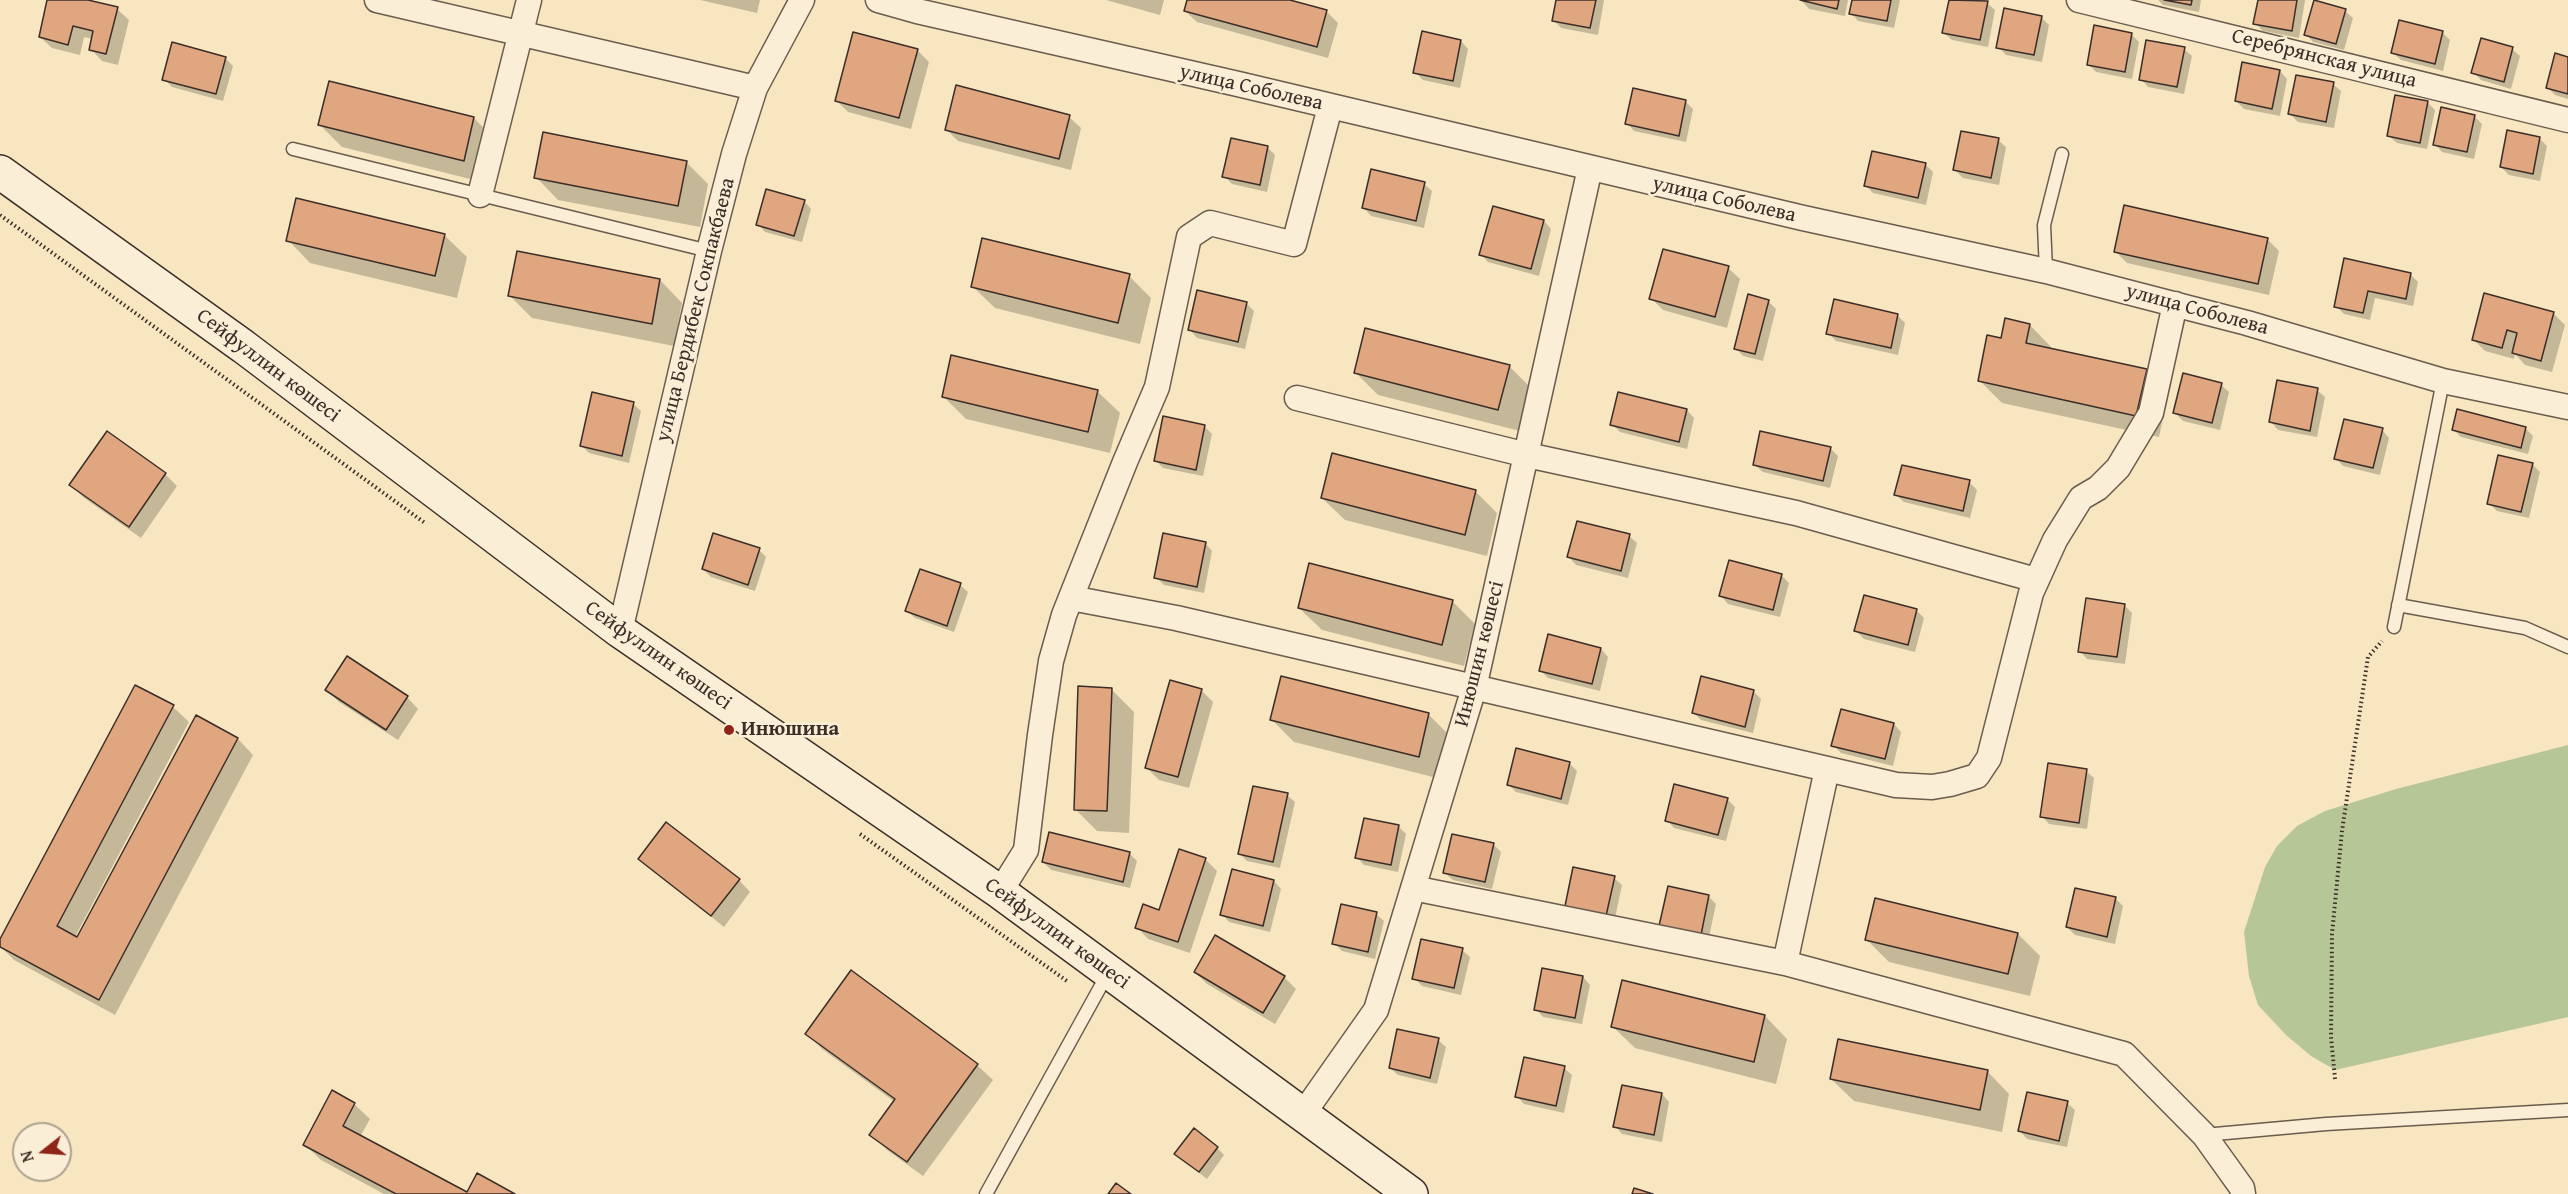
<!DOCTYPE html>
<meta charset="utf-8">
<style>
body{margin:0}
#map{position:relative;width:2568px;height:1194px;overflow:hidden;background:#f7e6c0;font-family:"Gentium Book Plus",serif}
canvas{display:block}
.north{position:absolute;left:12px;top:1122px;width:60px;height:60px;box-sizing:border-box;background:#faefd6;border:2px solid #aea290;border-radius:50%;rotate:253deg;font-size:16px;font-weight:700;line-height:24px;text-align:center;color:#3b2e28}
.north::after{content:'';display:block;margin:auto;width:21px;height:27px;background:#8f2418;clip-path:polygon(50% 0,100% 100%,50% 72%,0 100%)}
</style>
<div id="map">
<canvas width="2568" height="1194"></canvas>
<div class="north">N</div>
</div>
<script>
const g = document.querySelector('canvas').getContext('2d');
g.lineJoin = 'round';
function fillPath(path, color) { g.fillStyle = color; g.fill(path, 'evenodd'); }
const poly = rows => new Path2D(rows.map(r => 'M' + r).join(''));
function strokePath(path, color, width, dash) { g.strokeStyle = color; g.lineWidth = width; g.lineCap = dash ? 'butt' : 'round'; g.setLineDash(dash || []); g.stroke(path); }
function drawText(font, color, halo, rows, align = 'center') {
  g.font = font + ' "Gentium Book Plus",serif'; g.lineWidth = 5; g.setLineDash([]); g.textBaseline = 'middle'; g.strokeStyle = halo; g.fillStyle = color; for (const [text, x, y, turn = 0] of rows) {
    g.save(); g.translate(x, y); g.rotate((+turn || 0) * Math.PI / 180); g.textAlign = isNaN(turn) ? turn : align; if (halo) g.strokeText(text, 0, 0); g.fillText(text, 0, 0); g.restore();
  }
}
const green = poly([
 [2568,745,2568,1017,2335,1070,2311,1056,2286,1035,2258,1005,2249,976,2244,932,2265,867,2277,846,2297,826,2325,811,2396,789]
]);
const shadow = poly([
 [49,0,82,0,117,9,129,20,118,65,102,61,91,49,93,39,84,37,80,55,52,48,40,37],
 [700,0,760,0,757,13],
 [1106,0,1164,0,1160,15],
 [1188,0,1285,0,1326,11,1338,23,1328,58,1197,22,1185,11],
 [1558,0,1604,0,1598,35,1561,28,1554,20],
 [1801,0,1848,0,1845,16,1809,9],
 [1853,0,1900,0,1894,28,1858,21,1851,13],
 [1950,0,1987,3,1995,10,1988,47,1952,40,1944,33],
 [2158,0,2201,0,2199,12,2163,5],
 [2259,0,2305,0,2299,38,2263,31,2255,23],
 [2345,11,2353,18,2344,50,2313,42,2306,34],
 [2041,17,2049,25,2042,62,2006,55,1998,47],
 [2400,22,2443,33,2450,40,2443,71,2401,60,2393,53],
 [2131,34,2139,42,2132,79,2096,72,2088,64],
 [1461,41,1468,49,1460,88,1423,80,1415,72],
 [2184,49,2192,56,2184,94,2148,87,2141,79],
 [2512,49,2520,56,2511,89,2481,80,2473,72],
 [917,50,929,62,911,129,848,112,837,101],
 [225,58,233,66,223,101,172,87,164,79],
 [2568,58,2568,99,2555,95,2547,87],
 [2280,71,2287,79,2280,116,2244,109,2236,101],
 [2333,84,2341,91,2334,128,2298,122,2290,114],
 [1686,102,1693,109,1686,142,1634,131,1627,123],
 [2427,102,2435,110,2427,149,2397,143,2389,136],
 [2474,116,2482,124,2474,159,2442,152,2435,144],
 [1069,117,1081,128,1071,170,958,141,946,129],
 [474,118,496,141,486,183,342,147,320,125],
 [2539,138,2547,146,2540,181,2509,175,2501,167],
 [1998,140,2006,147,1999,185,1963,178,1955,170],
 [1268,148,1275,155,1267,192,1232,184,1224,176],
 [686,162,708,184,700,227,558,200,536,177],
 [1925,164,1933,172,1926,205,1873,193,1866,186],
 [1424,184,1432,191,1424,228,1371,216,1364,208],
 [804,201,811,209,802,242,765,232,758,224],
 [1544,221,1551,229,1539,276,1488,262,1481,254],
 [444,235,467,257,457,298,310,263,288,240],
 [2267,239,2279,251,2269,295,2127,263,2115,251],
 [2345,260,2410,274,2418,282,2413,306,2375,298,2370,320,2344,314,2336,306],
 [1728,268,1740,279,1727,328,1663,310,1651,298],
 [1129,276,1151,298,1140,344,995,308,972,286],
 [660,280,682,303,674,346,532,318,510,296],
 [1768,301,1776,309,1763,361,1743,356,1736,348],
 [1246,303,1254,311,1245,349,1197,338,1190,330],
 [2553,313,2565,325,2552,372,2525,365,2515,354,2514,359,2485,351,2473,339],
 [1897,315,1905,323,1898,355,1836,341,1828,333],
 [2030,325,2052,348,2051,350,2146,370,2168,393,2159,437,2002,403,1980,381,2002,340],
 [1509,366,1531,388,1520,431,1378,395,1356,373],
 [2221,385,2229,392,2220,430,2183,421,2175,413],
 [2317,390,2325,397,2317,437,2278,430,2271,422],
 [1097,391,1120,413,1110,453,966,419,943,396],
 [1619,394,1687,410,1694,418,1687,449,1620,432,1612,424],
 [633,404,641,411,629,463,589,453,582,446],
 [1204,426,1212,434,1203,476,1163,468,1155,460],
 [2525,428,2533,436,2528,454,2461,437,2453,429],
 [2382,430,2389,438,2380,475,2343,466,2336,458],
 [107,434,165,474,177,486,141,538,83,497,71,485],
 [1830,448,1838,456,1830,488,1763,472,1755,465],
 [2532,464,2540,472,2529,518,2497,511,2489,503],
 [1969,482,1977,490,1970,518,1904,502,1896,495],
 [1475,491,1497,513,1487,556,1345,520,1322,498],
 [1629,536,1637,543,1628,578,1576,565,1569,557],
 [1205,543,1212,551,1204,593,1164,585,1156,577],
 [759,550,766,557,755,591,711,577,703,569],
 [1781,575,1789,583,1780,617,1728,604,1721,596],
 [960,585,968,592,954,632,915,618,907,611],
 [1452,601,1475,624,1464,666,1322,630,1299,608],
 [2124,605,2132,613,2125,664,2087,659,2080,651],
 [1916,610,1924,618,1915,652,1864,639,1856,631],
 [1601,649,1608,657,1600,691,1548,678,1540,670],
 [1702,678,1754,692,1761,699,1753,733,1701,720,1693,712],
 [136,687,173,707,189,722,75,937,78,939,196,717,238,739,253,755,115,1015,14,960,0,946,0,942],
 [1111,689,1134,712,1129,833,1097,831,1075,809],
 [327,690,407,697,418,709,398,740,339,702],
 [1201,690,1213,702,1189,788,1159,780,1147,768],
 [1429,715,1451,737,1441,779,1294,742,1272,720],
 [1894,724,1901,732,1893,766,1841,753,1833,745],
 [1569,763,1577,771,1568,805,1516,792,1509,785],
 [2086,771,2094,778,2087,829,2049,824,2042,816],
 [1287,795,1295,802,1280,868,1247,861,1239,853],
 [1727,799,1735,807,1726,841,1674,828,1667,820],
 [1398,826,1406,834,1398,872,1364,865,1357,857],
 [1493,844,1501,852,1492,889,1453,880,1445,873],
 [1129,853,1137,861,1130,888,1051,870,1043,862],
 [640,859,739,880,750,892,724,927],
 [1205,859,1217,871,1190,953,1148,939,1137,927,1160,911],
 [1233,871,1274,881,1281,889,1270,932,1229,922,1222,914],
 [1614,878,1622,885,1614,923,1574,914,1566,906],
 [1709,897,1716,904,1708,942,1669,933],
 [2115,898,2123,906,2115,944,2075,935,2067,927],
 [1376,914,1384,921,1375,959,1342,951,1334,943],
 [2018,934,2040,956,2030,996,1889,962,1866,939],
 [1462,950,1470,957,1461,995,1422,986,1414,978],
 [1195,972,1284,977,1296,989,1275,1024,1207,984],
 [1583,977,1590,985,1582,1024,1543,1017,1536,1009],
 [1765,1016,1787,1039,1776,1084,1635,1048,1612,1026],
 [807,1033,977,1065,993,1080,923,1176,887,1150,871,1134,895,1102,822,1049],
 [1438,1040,1446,1047,1437,1084,1398,1075,1390,1068],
 [1564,1068,1572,1075,1564,1113,1524,1104,1517,1096],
 [1987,1071,2009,1094,2002,1132,1854,1101,1831,1079],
 [1662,1094,1669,1102,1662,1142,1622,1134,1615,1126],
 [2067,1103,2075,1110,2067,1147,2027,1139,2020,1131],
 [354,1104,370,1119,360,1137,467,1194,384,1194,321,1160,305,1145],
 [1217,1148,1224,1155,1207,1179,1184,1161]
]);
const building = poly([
 [47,0,88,0,118,7,106,54,89,50,93,31,73,26,68,45,39,37,47,0],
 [1187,0,1290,0,1327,10,1317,47,1184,11,1187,0],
 [1556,0,1596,0,1590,28,1552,21,1556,0],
 [1800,0,1839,0,1837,9,1800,0],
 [1852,0,1891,0,1887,21,1849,14,1852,0],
 [1949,0,1988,1,1980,40,1942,33,1949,0],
 [2164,0,2192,0,2191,5,2164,0],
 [2258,0,2297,0,2292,31,2253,24,2258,0],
 [2314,0,2346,9,2336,44,2304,35,2314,0],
 [2004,8,2042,16,2034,55,1996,48,2004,8],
 [2399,20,2443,31,2435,64,2391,53,2399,20],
 [2094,25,2132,33,2125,72,2087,65,2094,25],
 [1422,31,1461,40,1453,81,1413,73,1422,31],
 [853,32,918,49,899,118,835,101,853,32],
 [2481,38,2513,47,2504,82,2471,73,2481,38],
 [2146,40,2185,47,2177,87,2139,80,2146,40],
 [172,42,226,57,216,94,162,80,172,42],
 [2555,53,2568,57,2568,94,2546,88,2555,53],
 [2242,62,2280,70,2272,109,2235,101,2242,62],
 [2296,75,2334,82,2326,122,2288,114,2296,75],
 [329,81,474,117,464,161,318,125,329,81],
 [956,85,1070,115,1059,159,945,130,956,85],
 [1633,88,1686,100,1679,136,1625,124,1633,88],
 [2395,95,2428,101,2420,143,2387,136,2395,95],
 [2441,107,2475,115,2467,152,2433,145,2441,107],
 [2507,130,2540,137,2533,174,2500,167,2507,130],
 [1961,131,1999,138,1991,178,1953,170,1961,131],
 [543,132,687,161,678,206,534,178,543,132],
 [1231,138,1268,146,1260,185,1222,177,1231,138],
 [1872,151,1926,163,1918,198,1864,186,1872,151],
 [1371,169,1425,182,1416,221,1362,208,1371,169],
 [766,189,805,200,794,236,756,225,766,189],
 [296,198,445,234,435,276,286,241,296,198],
 [2124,205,2268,238,2258,284,2114,252,2124,205],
 [1493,206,1544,220,1531,269,1479,255,1493,206],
 [982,238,1130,274,1118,323,971,287,982,238],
 [1663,249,1729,266,1715,317,1649,299,1663,249],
 [517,251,660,279,652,324,508,296,517,251],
 [2344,258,2411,273,2406,299,2368,291,2363,313,2334,307,2344,258],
 [1197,290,1247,302,1238,342,1188,330,1197,290],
 [2484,293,2554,312,2541,361,2512,353,2517,333,2507,330,2502,348,2472,340,2484,293],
 [1748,294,1769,300,1755,354,1734,349,1748,294],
 [1834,299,1898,314,1891,348,1826,334,1834,299],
 [2005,318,2030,324,2026,343,2147,369,2136,416,1978,381,1987,335,2001,338,2005,318],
 [1365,328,1510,365,1498,410,1354,373,1365,328],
 [951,355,1098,390,1088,432,942,397,951,355],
 [2183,373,2222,383,2212,423,2173,413,2183,373],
 [2277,380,2318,388,2310,431,2269,422,2277,380],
 [592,392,634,402,622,456,580,446,592,392],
 [1618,392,1687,409,1679,442,1610,425,1618,392],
 [2457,409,2526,427,2521,448,2452,430,2457,409],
 [1163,416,1205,425,1196,470,1154,461,1163,416],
 [2344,419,2383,428,2373,468,2334,459,2344,419],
 [107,431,166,473,129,527,69,485,107,431],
 [1760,431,1831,447,1823,481,1753,465,1760,431],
 [1332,453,1476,490,1465,535,1321,498,1332,453],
 [2498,455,2533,463,2521,512,2487,504,2498,455],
 [1902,465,1970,480,1963,511,1894,495,1902,465],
 [1577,521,1630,534,1621,571,1567,557,1577,521],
 [713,533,760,548,748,585,702,569,713,533],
 [1163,533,1206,542,1197,587,1154,578,1163,533],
 [1729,560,1782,574,1773,610,1719,596,1729,560],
 [1309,563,1453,600,1442,645,1298,608,1309,563],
 [920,569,961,583,947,626,905,611,920,569],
 [1864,595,1917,609,1908,645,1854,631,1864,595],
 [2086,598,2125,604,2117,657,2078,652,2086,598],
 [1548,634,1601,648,1592,684,1539,671,1548,634],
 [347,656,408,696,386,730,325,690,347,656],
 [1281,676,1429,713,1419,757,1270,720,1281,676],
 [1701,676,1754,690,1745,727,1692,713,1701,676],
 [1170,680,1202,689,1178,777,1145,768,1170,680],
 [135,685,174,705,57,926,77,937,196,715,238,738,99,1000,0,947,0,939,135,685],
 [1078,686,1112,688,1107,811,1074,810,1078,686],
 [1841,709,1894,723,1885,759,1831,746,1841,709],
 [1516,748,1570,762,1561,799,1507,785,1516,748],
 [2048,763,2087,769,2079,823,2040,817,2048,763],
 [1674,784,1728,798,1718,835,1665,821,1674,784],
 [1253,786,1288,793,1273,862,1238,854,1253,786],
 [1364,818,1399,825,1391,865,1355,858,1364,818],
 [666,822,740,879,711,916,638,859,666,822],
 [1049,832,1130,852,1123,882,1042,862,1049,832],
 [1452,834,1494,843,1485,882,1443,873,1452,834],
 [1179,849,1206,858,1178,942,1135,928,1143,904,1159,910,1179,849],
 [1573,867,1615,876,1606,916,1565,906,1573,867],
 [1232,869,1274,880,1263,926,1220,915,1232,869],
 [1668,886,1709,895,1701,935,1659,926,1668,886],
 [2075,888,2116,897,2107,937,2066,927,2075,888],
 [1875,898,2018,933,2008,974,1865,940,1875,898],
 [1341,904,1377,912,1368,952,1332,944,1341,904],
 [1215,935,1285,976,1263,1013,1194,972,1215,935],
 [1421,939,1463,948,1454,988,1412,979,1421,939],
 [1542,968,1583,976,1575,1018,1534,1010,1542,968],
 [851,970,978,1064,907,1162,869,1135,895,1099,805,1034,851,970],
 [1622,980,1765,1015,1754,1062,1611,1027,1622,980],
 [1397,1029,1439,1038,1430,1078,1389,1068,1397,1029],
 [1838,1039,1988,1070,1980,1110,1830,1079,1838,1039],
 [1524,1057,1565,1066,1556,1106,1515,1097,1524,1057],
 [1622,1085,1662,1093,1654,1135,1613,1127,1622,1085],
 [332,1090,355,1103,343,1126,467,1192,477,1173,515,1194,396,1194,303,1145,332,1090],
 [2027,1092,2068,1101,2059,1141,2018,1131,2027,1092],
 [1194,1128,1218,1147,1199,1172,1174,1154,1194,1128],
 [1116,1183,1131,1194,1108,1194,1116,1183],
 [1634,1188,1653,1194,1632,1194,1634,1188]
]);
const path = poly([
 [0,215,425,523],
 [860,834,1067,981],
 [2335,1079,2331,1037,2332,934,2342,831,2368,657,2382,641]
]);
const service = poly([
 [293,149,709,251],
 [2046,271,2044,225,2062,154],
 [2398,605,2525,628,2568,647],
 [2394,627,2443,381],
 [2204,1135,2326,1124,2568,1110],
 [986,1194,1108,973]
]);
const minor = poly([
 [377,0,755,88],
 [878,0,917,11,1238,84,1803,218,2046,271,2247,323,2443,381,2568,407],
 [2079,0,2568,120],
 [480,195,529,0],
 [1297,398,1527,455,1796,513,2036,580],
 [1071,598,1176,618,1896,785,1932,787,1950,784,1977,776,1989,758,2031,593,2055,540,2081,498,2098,488,2118,468,2151,413,2175,304],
 [620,631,709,251,734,154,755,88,802,0],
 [1413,888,1785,963,2124,1054,2204,1135,2242,1188,2243,1194],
 [1000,892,1026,850,1040,735,1051,661,1064,615,1125,462,1157,387,1189,237,1210,223,1294,244,1330,107],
 [1785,963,1827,769],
 [1303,1114,1376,1010,1474,688,1590,168]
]);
const secondary = poly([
 [0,172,244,347,620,631,1000,892,1411,1194]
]);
const markers = [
 [729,730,6,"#8f2418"]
];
const streetNames = [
 ["Серебрянская улица",2324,59,14],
 ["улица Соболева",1251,88,13],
 ["улица Соболева",1724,200,13],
 ["улица Бердибек Сокпакбаева",696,310,-76],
 ["улица Соболева",2197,310,15],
 ["Сейфуллин көшесі",268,366,37],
 ["Инюшин көшесі",1480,654,-76],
 ["Сейфуллин көшесі",658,656,35],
 ["Сейфуллин көшесі",1057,934,36]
];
const poiNames = [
 ["Инюшина",741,730]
];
fillPath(green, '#b7c697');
fillPath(shadow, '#0003');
fillPath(building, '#e0a680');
strokePath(building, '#3b2e28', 1.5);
strokePath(service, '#6a5c4e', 15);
strokePath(minor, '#6a5c4e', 27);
strokePath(secondary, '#3b2e28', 36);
strokePath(path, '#3b2e28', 4, [1.5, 3]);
strokePath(service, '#faefd6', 12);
strokePath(minor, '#faefd6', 24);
strokePath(secondary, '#faefd6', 33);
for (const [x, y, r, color] of markers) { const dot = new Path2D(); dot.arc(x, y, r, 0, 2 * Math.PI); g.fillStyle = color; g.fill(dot); strokePath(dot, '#faefd6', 2); }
drawText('21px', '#3b2e28', '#faefd6', streetNames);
drawText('bold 21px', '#3b2e28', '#faefd6', poiNames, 'left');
</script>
